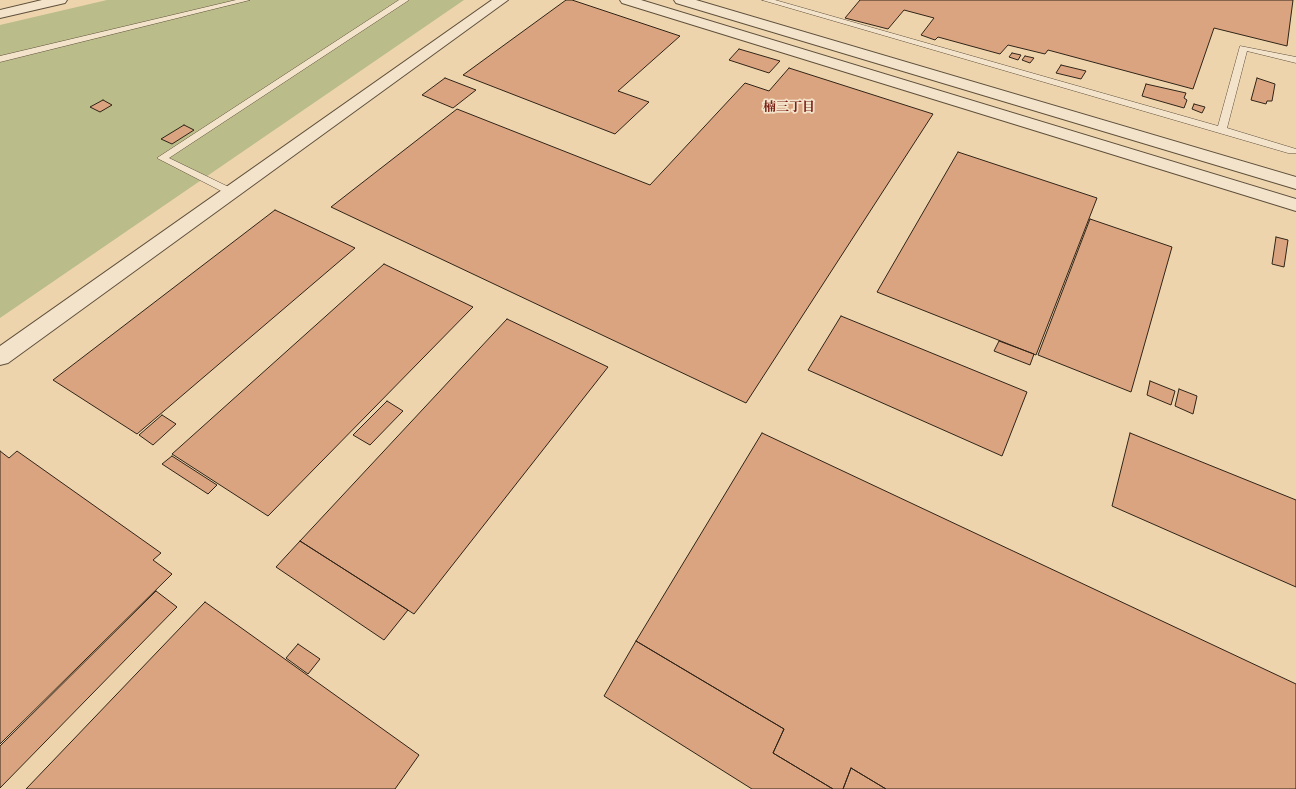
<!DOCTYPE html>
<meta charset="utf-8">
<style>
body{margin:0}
canvas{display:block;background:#edd4ad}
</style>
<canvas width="1296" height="789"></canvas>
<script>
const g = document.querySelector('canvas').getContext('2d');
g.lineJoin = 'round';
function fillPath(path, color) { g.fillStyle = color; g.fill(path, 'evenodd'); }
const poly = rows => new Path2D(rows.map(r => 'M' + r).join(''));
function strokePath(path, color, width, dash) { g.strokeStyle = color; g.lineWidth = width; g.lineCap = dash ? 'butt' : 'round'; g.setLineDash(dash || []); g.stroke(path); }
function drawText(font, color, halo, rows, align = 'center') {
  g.font = font + ' "IM FELL English","Noto Serif JP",serif'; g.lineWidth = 3.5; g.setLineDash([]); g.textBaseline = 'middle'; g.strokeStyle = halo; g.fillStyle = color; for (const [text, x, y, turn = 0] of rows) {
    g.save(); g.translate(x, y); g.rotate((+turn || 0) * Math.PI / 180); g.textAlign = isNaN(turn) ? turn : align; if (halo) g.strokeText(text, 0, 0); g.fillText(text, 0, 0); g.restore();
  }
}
const green = poly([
 [107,0,464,0,0,318,0,25]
]);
const building = poly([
 [566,0,572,0,680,36,618,91,649,102,615,134,463,75,566,0],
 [860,0,1293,0,1287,46,1214,28,1193,89,1048,50,1045,54,1008,45,1000,54,938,37,935,40,921,35,934,18,904,10,888,29,845,18,860,0],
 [739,49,780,61,769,73,729,60,739,49],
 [1012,53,1021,55,1018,60,1009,57,1012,53],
 [1025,56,1034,58,1030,63,1022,60,1025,56],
 [1061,65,1086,71,1081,79,1056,73,1061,65],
 [789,68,933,114,746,403,331,207,457,109,650,185,745,83,769,91,789,68],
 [445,78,476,90,453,108,422,95,445,78],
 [1257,78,1275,84,1272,101,1267,101,1266,104,1251,100,1257,78],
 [1146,84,1186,93,1184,98,1187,100,1184,108,1142,96,1146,84],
 [103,100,112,105,100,112,90,107,103,100],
 [1194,104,1205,107,1202,113,1192,109,1194,104],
 [184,125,194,130,172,144,161,139,184,125],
 [958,152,1097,198,1036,355,877,292,958,152],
 [275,210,355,248,137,434,53,380,275,210],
 [1090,219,1172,247,1131,392,1038,355,1090,219],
 [1276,237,1288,240,1284,267,1272,264,1276,237],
 [384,264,473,307,268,516,172,454,384,264],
 [841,316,1027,392,1002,456,808,370,841,316],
 [507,319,608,367,414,614,300,541,507,319],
 [999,341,1034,354,1030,365,994,351,999,341],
 [1150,381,1175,391,1171,405,1147,395,1150,381],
 [1179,389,1197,396,1193,414,1175,406,1179,389],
 [387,401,403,411,370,445,353,435,387,401],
 [162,415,176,424,153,445,139,435,162,415],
 [762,433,1296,684,1296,789,886,789,851,768,843,789,833,789,773,753,784,729,636,641,762,433],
 [1130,433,1296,500,1296,587,1112,506,1130,433],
 [0,451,9,458,17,451,161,553,153,560,172,574,0,744,0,451],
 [172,456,217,485,208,494,162,464,172,456],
 [300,541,408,610,384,640,276,567,300,541],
 [156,591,177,607,0,788,0,746,156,591],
 [205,602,419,755,395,789,26,789,205,602],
 [636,641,784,729,773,753,833,789,752,789,604,696,636,641],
 [298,644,320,659,308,674,286,658,298,644],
 [851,768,886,789,843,789,851,768]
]);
const service = poly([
 [236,0,250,0,0,62,0,56,236,0],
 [399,0,409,0,169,158,235,190,236,192,235,194,227,194,157,158,399,0],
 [762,0,775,0,1218,126,1240,46,1296,57,1296,63,1247,51,1227,128,1296,149,1296,153,1288,153,762,0]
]);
const tertiary = poly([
 [42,0,67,0,65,3,0,18,0,10,42,0],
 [492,0,508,0,8,363,0,365,0,346,492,0],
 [620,0,641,0,1296,199,1296,211,622,3,620,0],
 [674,0,696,0,1296,177,1296,189,676,3,674,0]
]);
const farNeighbourhoodnames = [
 ["楠三丁目",789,108]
];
fillPath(green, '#babc89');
fillPath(building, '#dba480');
strokePath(building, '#302417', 1);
strokePath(service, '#5f503c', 1);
strokePath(tertiary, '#5f503c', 2);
fillPath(service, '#f3e3ca');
fillPath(tertiary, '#f3e3ca');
drawText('bold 13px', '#7a1f14', '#f3e3ca', farNeighbourhoodnames);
</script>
